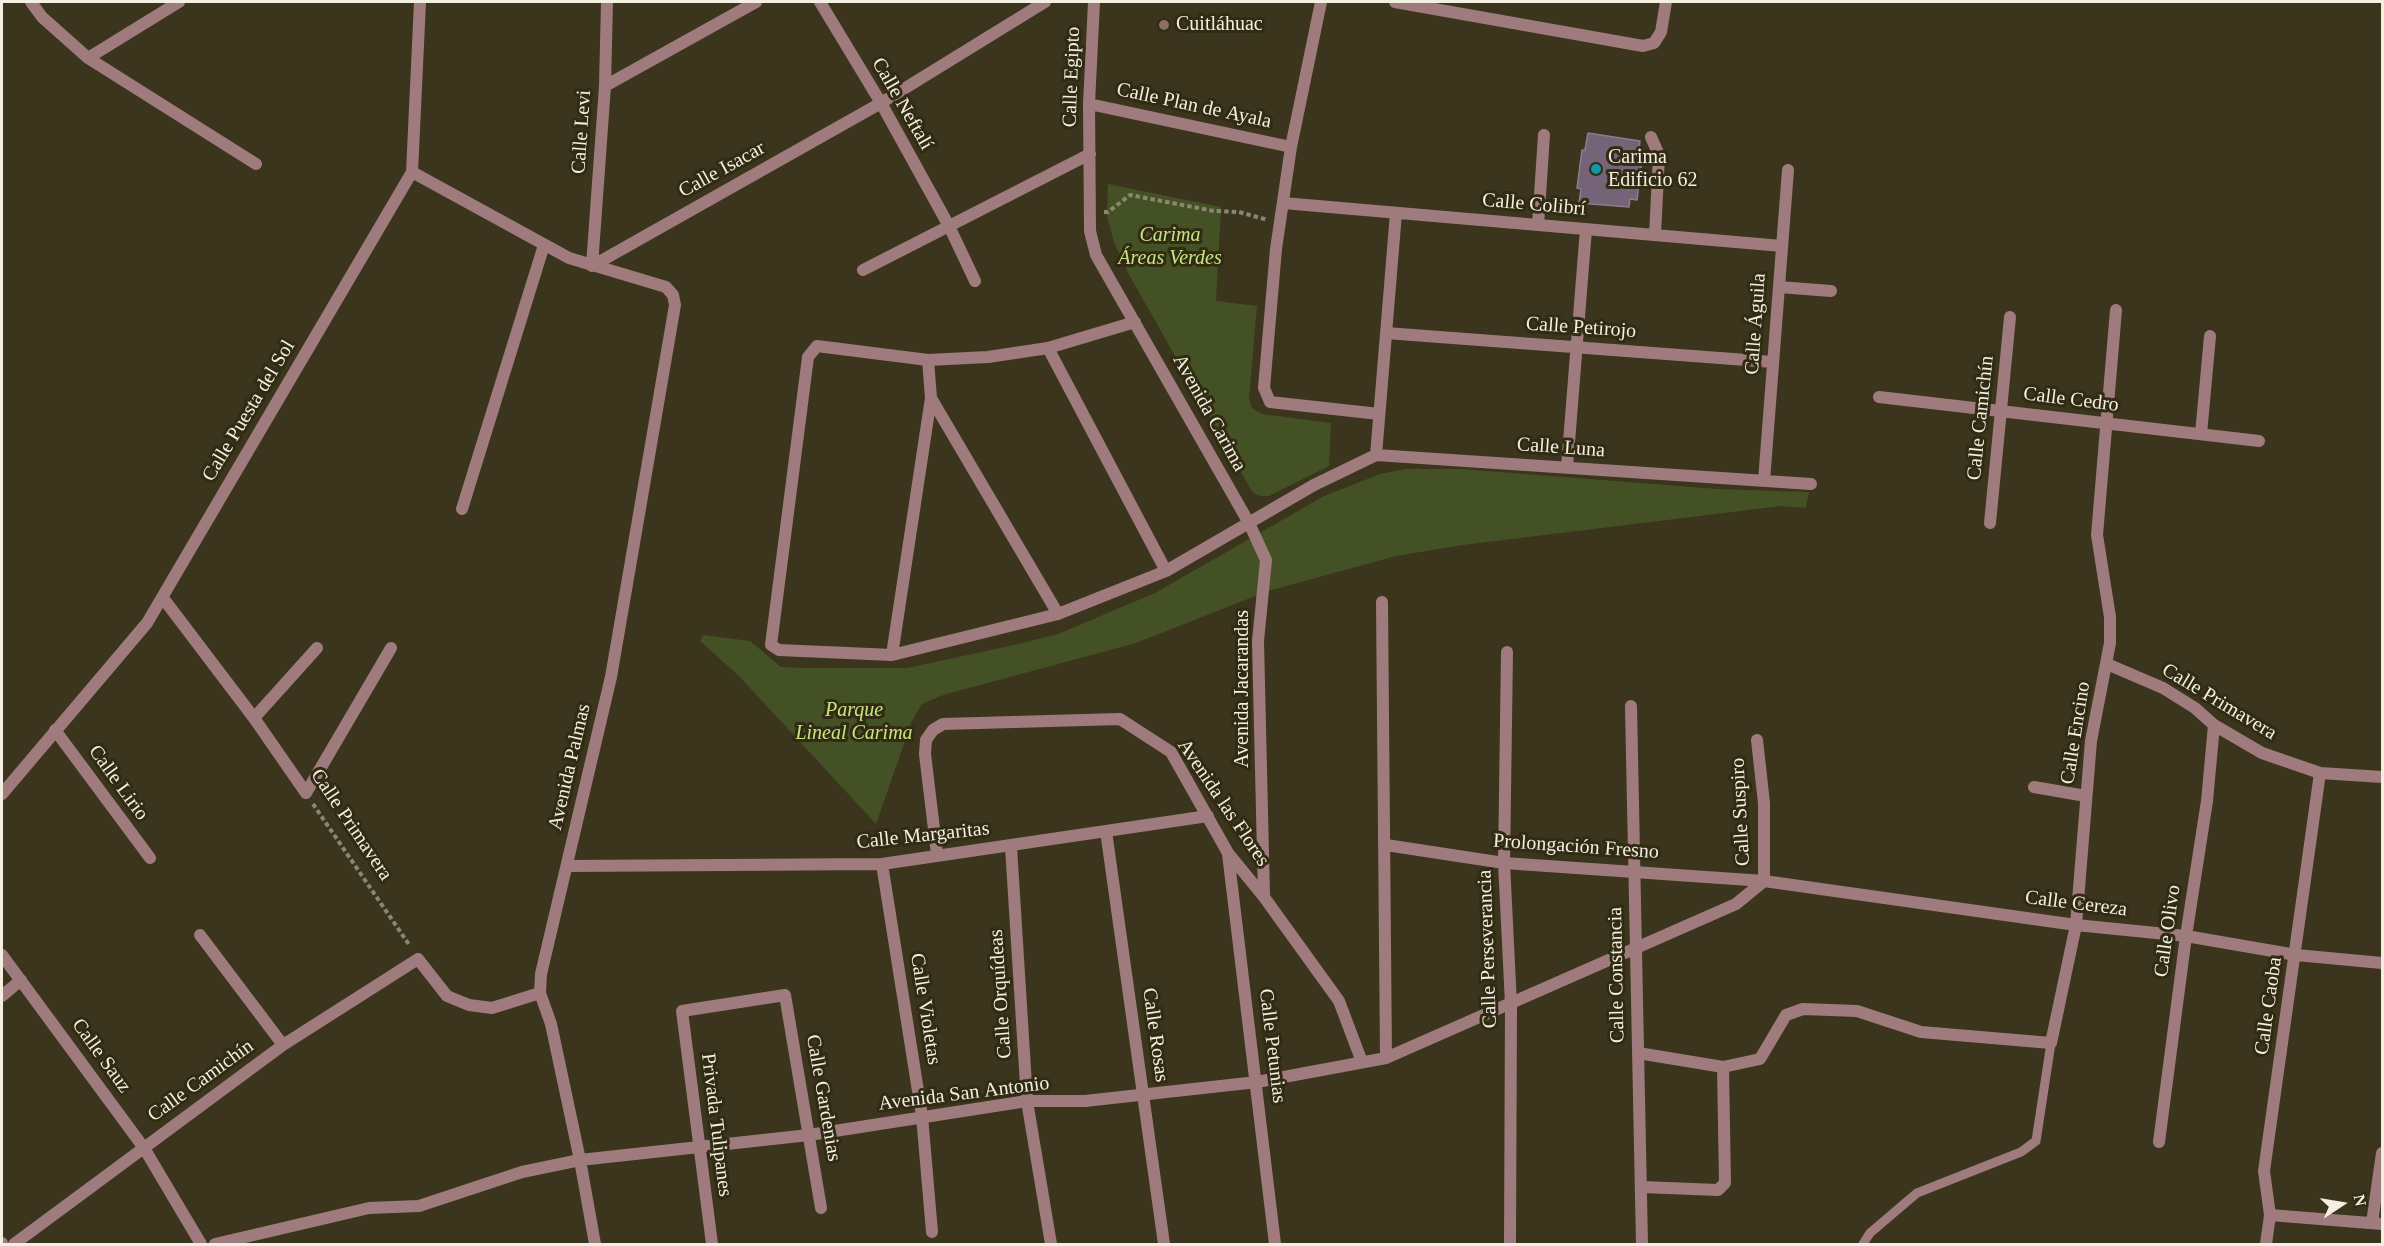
<!DOCTYPE html>
<meta charset="utf-8">
<style>
body{margin:0}
#map{position:relative;width:2384px;height:1246px;overflow:hidden;background:#3b351e;font-family:"Times New Roman",serif}
canvas{display:block}
.frame{position:absolute;inset:0;border:3px solid #f3efe1;pointer-events:none}
.north{position:absolute;left:2312px;top:1174px;width:60px;height:60px;-webkit-text-stroke:4px #312b14;paint-order:stroke;rotate:78deg;font-size:16px;font-weight:700;line-height:24px;text-align:center;color:#f3efe1}
.north::after{content:'';display:block;margin:auto;width:21px;height:27px;background:#f3efe1;clip-path:polygon(50% 0,100% 100%,50% 72%,0 100%)}
</style>
<div id="map">
<canvas width="2384" height="1246"></canvas>
<div class="frame"></div>
<div class="north">N</div>
</div>
<script>
const g = document.querySelector('canvas').getContext('2d');
g.lineJoin = 'round';
function fillPath(path, color) { g.fillStyle = color; g.fill(path, 'evenodd'); }
const poly = rows => new Path2D(rows.map(r => 'M' + r).join(''));
function strokePath(path, color, width, dash) { g.strokeStyle = color; g.lineWidth = width; g.lineCap = dash ? 'butt' : 'round'; g.setLineDash(dash || []); g.stroke(path); }
function drawText(font, color, halo, rows, align = 'center') {
  g.font = font + ' "Times New Roman",serif'; g.lineWidth = 6; g.setLineDash([]); g.textBaseline = 'middle'; g.strokeStyle = halo; g.fillStyle = color; for (const [text, x, y, turn = 0] of rows) {
    g.save(); g.translate(x, y); g.rotate((+turn || 0) * Math.PI / 180); g.textAlign = isNaN(turn) ? turn : align; if (halo) g.strokeText(text, 0, 0); g.fillText(text, 0, 0); g.restore();
  }
}
const green = poly([
 [1108,184,1221,207,1216,301,1257,306,1249,397,1252,408,1262,414,1331,423,1329,466,1269,496,1261,496,1253,493,1128,273,1114,242,1107,216],
 [1406,469,1461,469,1718,489,1809,492,1806,508,1781,506,1463,545,1396,556,1268,591,1136,643,943,695,922,704,912,721,876,824,739,676,700,641,703,635,750,641,781,667,805,668,907,668,1014,645,1058,634,1155,593,1324,496,1380,474]
]);
const building = poly([
 [1588,133,1640,141,1639,149,1643,150,1637,200,1630,199,1629,207,1579,203,1581,189,1577,188,1582,150,1585,150,1588,133]
]);
const path = poly([
 [1104,212,1108,212,1130,195,1214,211,1239,212,1268,220],
 [313,804,410,946]
]);
const lane = poly([
 [1863,1244,1870,1233,1917,1193,2021,1152,2036,1141,2051,1043]
]);
const street = poly([
 [31,2,42,17,88,58,256,164],
 [820,2,881,103,949,226,975,281],
 [1094,2,1089,104,1090,231,1096,255,1249,523,1266,560,1258,641,1264,897],
 [1321,2,1291,147,1276,249,1264,388,1270,402,1379,414],
 [1395,2,1643,46,1654,43,1661,32,1666,2],
 [88,58,179,2],
 [605,86,756,2],
 [1089,104,1291,147],
 [1651,137,1659,155,1655,235],
 [412,172,569,258,666,287,673,295,675,305,611,677,541,974,540,993,551,1024,580,1160,595,1244],
 [1283,203,1782,246],
 [1538,225,1544,135],
 [592,266,881,103,1045,2],
 [592,266,605,86,607,2],
 [863,270,1090,154],
 [1779,287,1831,291],
 [1135,322,1048,348,988,357,928,360,817,346,808,357,771,645,779,650,892,655,1058,614,1166,571,1314,485,1376,455,1811,484],
 [1386,333,1773,362],
 [1048,348,1166,571],
 [928,360,931,398,1058,614],
 [1879,397,2259,441],
 [2201,434,2210,336],
 [1376,455,1396,213],
 [1567,467,1586,229],
 [1764,481,1788,170],
 [462,509,544,245],
 [1990,523,2010,317],
 [163,598,254,718,306,793,391,648],
 [1382,602,1386,1058],
 [1507,652,1504,863,1511,1004,1510,1244],
 [892,655,931,398],
 [2107,664,2163,688,2195,708,2214,725,2262,753,2320,773,2382,777],
 [1631,706,1642,1244],
 [254,718,317,648],
 [55,730,150,858],
 [1757,740,1764,803,1764,881],
 [2034,787,2086,796],
 [2,794,147,623,412,172,420,2],
 [1106,831,1164,1244],
 [1386,845,1504,863,1764,881,2076,925,2186,936,2296,955,2382,963],
 [1011,847,1027,1101,1051,1244],
 [937,854,925,754,926,740,933,730,943,724,1120,719,1171,752,1228,853,1264,897,1339,1001,1362,1062],
 [1228,854,1275,1244],
 [882,864,922,1116,932,1232],
 [567,866,882,864,1208,816],
 [200,935,283,1045],
 [2,955,144,1148,201,1244],
 [2,996,21,980],
 [1638,1053,1723,1067,1760,1059,1786,1015,1803,1009,1857,1011,1921,1032,2051,1043,2076,925,2091,741,2110,643,2110,617,2097,535,2116,310],
 [2159,1142,2186,936,2207,801,2214,725],
 [1642,1187,1718,1190,1725,1183,1723,1067],
 [2270,1215,2382,1224],
 [2372,1223,2382,1153],
 [2,1243,2,1244],
 [14,1244,283,1045,418,959,447,996,469,1005,492,1008,540,993],
 [215,1244,369,1208,419,1206,522,1172,580,1160,809,1135,1027,1101,1085,1101,1257,1082,1386,1058,1736,904,1764,881],
 [712,1244,682,1011,785,995,821,1208],
 [2266,1244,2270,1215,2264,1171,2320,773]
]);
const markers = [
 [1164,25,6,"#8d6e63"],
 [1596,169,6,"#0f9aa8"]
];
const poiNames = [
 ["Cuitláhuac",1176,25],
 ["Carima",1608,158],
 ["Edificio 62",1608,181]
];
const streetNames = [
 ["Calle Egipto",1072,77,-88],
 ["Calle Neftalí",902,104,60],
 ["Calle Plan de Ayala",1194,106,12],
 ["Calle Levi",582,132,-86],
 ["Calle Isacar",722,170,-29],
 ["Calle Colibrí",1534,205,5],
 ["Calle Águila",1756,324,-86],
 ["Calle Petirojo",1581,328,4],
 ["Calle Cedro",2071,400,7],
 ["Calle Puesta del Sol",249,411,-59],
 ["Avenida Carima",1209,413,61],
 ["Calle Camichín",1981,418,-84],
 ["Calle Luna",1561,448,4],
 ["Avenida Jacarandas",1243,689,-90],
 ["Calle Primavera",2219,702,31],
 ["Calle Encino",2076,733,-81],
 ["Avenida Palmas",570,767,-77],
 ["Calle Lirio",118,783,54],
 ["Avenida las Flores",1223,803,56],
 ["Calle Suspiro",1741,812,-93],
 ["Calle Primavera",351,825,56],
 ["Calle Margaritas",923,836,-6],
 ["Prolongación Fresno",1576,847,4],
 ["Calle Cereza",2076,904,7],
 ["Calle Olivo",2168,931,-82],
 ["Calle Perseverancia",1488,949,-92],
 ["Calle Constancia",1617,975,-91],
 ["Calle Orquídeas",1001,994,-94],
 ["Calle Caoba",2269,1006,-82],
 ["Calle Violetas",925,1009,81],
 ["Calle Rosas",1155,1035,82],
 ["Calle Petunias",1272,1046,83],
 ["Calle Sauz",101,1056,54],
 ["Calle Camichín",201,1081,-36],
 ["Avenida San Antonio",964,1094,-7],
 ["Calle Gardenias",823,1098,80],
 ["Privada Tulipanes",716,1125,83]
];
const parkNames = [
 ["Carima",1170,236],
 ["Áreas Verdes",1170,259],
 ["Parque",854,711],
 ["Lineal Carima",854,734]
];
fillPath(green, '#445125');
fillPath(building, '#756377');
strokePath(building, '#8e7b8f', 1.5);
strokePath(path, '#8b8673', 4, [4.5, 3]);
strokePath(lane, '#a07b7d', 9);
strokePath(street, '#a07b7d', 12);
for (const [x, y, r, color] of markers) { const dot = new Path2D(); dot.arc(x, y, r, 0, 2 * Math.PI); g.fillStyle = color; g.fill(dot); strokePath(dot, '#312b14', 2); }
drawText('20px', '#f3efe1', '#312b14', poiNames, 'left');
drawText('20px', '#f3efe1', '#312b14', streetNames);
drawText('italic 20px', '#c8e67f', '#312b14', parkNames);
</script>
